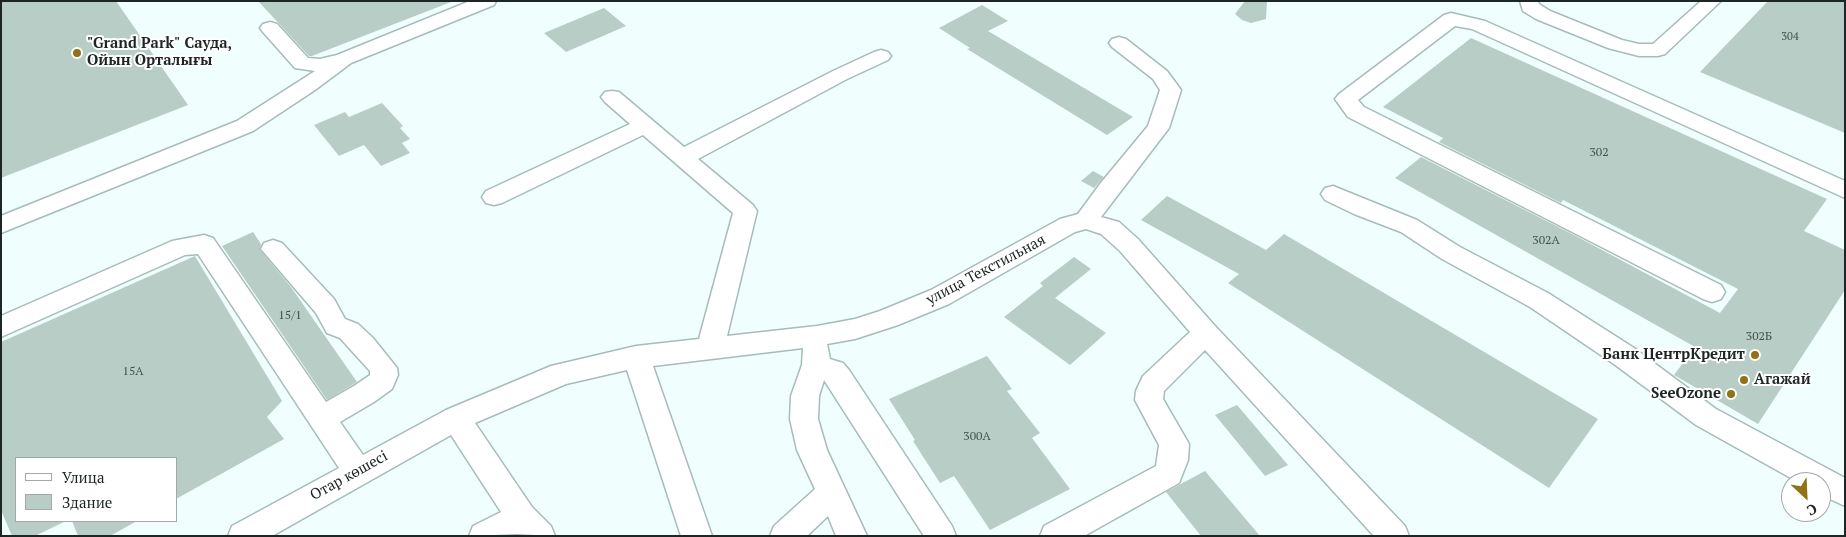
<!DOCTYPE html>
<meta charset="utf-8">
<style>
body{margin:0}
#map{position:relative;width:1846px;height:537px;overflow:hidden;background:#f0fffd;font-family:"PT Serif",serif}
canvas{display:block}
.frame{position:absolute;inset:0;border:2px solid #1d2625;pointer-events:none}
.legend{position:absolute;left:15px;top:457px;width:162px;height:65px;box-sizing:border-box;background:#fff;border:1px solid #a5a8a8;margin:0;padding:6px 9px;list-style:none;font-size:15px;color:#1d2625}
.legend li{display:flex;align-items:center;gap:10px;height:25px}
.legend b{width:25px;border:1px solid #a5a8a8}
.north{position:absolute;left:1781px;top:472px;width:50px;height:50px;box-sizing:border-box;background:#fff;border:1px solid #a5a8a8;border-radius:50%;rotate:155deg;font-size:14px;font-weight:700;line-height:20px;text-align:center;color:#1d2625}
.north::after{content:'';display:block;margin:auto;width:18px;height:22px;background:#917218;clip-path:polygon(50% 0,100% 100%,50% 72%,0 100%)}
</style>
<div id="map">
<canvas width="1846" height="537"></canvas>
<div class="frame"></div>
<ul class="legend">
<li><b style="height:6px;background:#fff"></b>Улица</li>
<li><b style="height:14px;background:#b8cdc5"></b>Здание</li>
</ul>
<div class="north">С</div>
</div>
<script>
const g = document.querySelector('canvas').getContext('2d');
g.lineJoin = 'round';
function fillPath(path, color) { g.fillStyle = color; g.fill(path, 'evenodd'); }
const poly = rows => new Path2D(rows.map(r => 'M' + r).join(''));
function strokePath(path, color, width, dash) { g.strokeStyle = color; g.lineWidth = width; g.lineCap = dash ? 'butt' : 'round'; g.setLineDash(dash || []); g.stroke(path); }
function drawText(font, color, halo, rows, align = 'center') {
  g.font = font + ' "PT Serif",serif'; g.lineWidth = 4; g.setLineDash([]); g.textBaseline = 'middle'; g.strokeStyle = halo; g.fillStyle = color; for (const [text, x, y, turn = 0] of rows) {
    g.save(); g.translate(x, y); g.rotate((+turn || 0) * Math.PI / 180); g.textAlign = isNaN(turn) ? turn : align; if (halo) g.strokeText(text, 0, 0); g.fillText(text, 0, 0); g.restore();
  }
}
const building = poly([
 [1,1,116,1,188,105,1,178],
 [258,1,450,1,451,2,312,56,309,56],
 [1245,1,1267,1,1266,19,1251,23,1242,20,1235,14],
 [1768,1,1845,1,1845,133,1700,72],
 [982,5,1008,21,988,31,1133,117,1107,135,967,49,970,48,939,28],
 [604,8,626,26,566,52,544,33],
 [1471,38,1827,199,1804,231,1845,250,1845,290,1758,424,1674,375,1695,347,1395,178,1421,157,1574,235,1720,313,1738,289,1563,200,1561,203,1439,142,1443,138,1383,107],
 [382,103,403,126,400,128,410,139,402,143,410,153,381,166,364,145,339,156,314,125,345,112,349,117],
 [1093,171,1104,177,1094,188,1081,181],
 [1167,196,1266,250,1284,234,1598,419,1549,488,1228,283,1239,274,1141,220],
 [253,232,261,244,260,250,291,287,357,382,327,400,222,246],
 [195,256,282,401,267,417,284,439,176,499,176,458,16,458,16,521,66,521,35,536,12,536,1,510,1,342],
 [1074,257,1091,269,1055,298,1106,333,1070,365,1004,317,1043,286,1040,283],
 [987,356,1012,389,1007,391,1040,433,1032,438,1070,489,990,530,954,476,940,483,913,441,915,440,889,399],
 [1237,405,1288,465,1265,476,1215,415],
 [1205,471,1260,536,1201,536,1166,492],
 [72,521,137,521,110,536,78,536]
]);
const minor = poly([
 [470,1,496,1,494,5,351,63,315,90,253,131,1,233,1,216,237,121,315,71,295,68,263,32,260,28,263,24,270,22,277,24,308,58,320,59,337,55,470,1],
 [1520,1,1538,1,1539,4,1550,11,1622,40,1639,44,1653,44,1701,1,1721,1,1665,54,1658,56,1639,56,1608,48,1536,19,1523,11,1520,1],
 [1451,13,1485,21,1845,181,1845,198,1472,29,1455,26,1358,100,1364,107,1721,285,1725,292,1721,299,1712,302,1703,299,1348,117,1335,99,1339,94,1444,15,1451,13],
 [1119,37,1126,39,1167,71,1181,90,1169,128,1101,217,1119,222,1138,239,1215,326,1405,526,1409,536,1374,536,1205,350,1164,391,1163,399,1189,444,1188,460,1179,483,1084,536,1040,536,1044,526,1156,466,1159,445,1135,400,1136,391,1143,376,1190,332,1120,251,1101,234,1086,229,1075,232,949,304,898,325,855,339,827,344,830,359,843,363,849,370,952,526,956,536,924,536,824,380,819,396,818,419,827,450,867,536,836,536,828,516,807,536,770,536,774,526,815,489,797,450,790,419,791,396,802,365,803,348,653,366,712,536,681,536,627,370,566,384,475,423,532,507,551,526,555,536,517,534,469,536,473,526,501,512,451,435,272,536,228,536,232,526,339,468,198,254,185,255,1,337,1,316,172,241,204,235,213,238,326,402,354,386,370,375,370,371,340,338,327,333,316,313,261,249,264,243,273,240,282,243,334,299,345,319,358,324,373,338,397,368,398,375,392,389,374,402,340,422,363,455,446,410,551,366,636,346,699,339,733,213,643,135,502,203,494,205,486,203,482,197,486,191,630,124,605,102,601,97,605,92,612,91,619,92,684,147,833,71,874,52,881,50,888,52,891,56,888,60,847,79,698,159,753,205,757,211,727,336,817,326,855,319,880,311,931,290,1060,219,1078,214,1100,184,1148,126,1160,90,1153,79,1112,47,1109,43,1112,39,1119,37],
 [1333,186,1417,220,1460,247,1548,293,1634,348,1716,409,1845,478,1845,506,1821,495,1821,482,1798,482,1696,425,1614,364,1530,307,1442,259,1401,232,1354,214,1325,200,1321,194,1325,188,1333,186]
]);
const markers = [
 [77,53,5,"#917218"],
 [1755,355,5,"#917218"],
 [1744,380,5,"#917218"],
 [1731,394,5,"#917218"]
];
const farNumbernames = [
 ["304",1790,37]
];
const numberNames = [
 ["302",1599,153],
 ["302А",1546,241],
 ["15/1",290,316],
 ["302Б",1759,337],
 ["15А",133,372],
 ["300А",977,437]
];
const poiNames = [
 ["\"Grand Park\" Сауда,",87,44],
 ["Ойын Орталығы",87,61],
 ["Банк ЦентрКредит",1745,355,"right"],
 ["Агажай",1754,380],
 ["SeeОzone",1721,394,"right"]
];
const streetNames = [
 ["улица Текстильная",986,270,-28],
 ["Отар көшесі",349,476,-29]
];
fillPath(building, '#b8cdc5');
strokePath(minor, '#a5bcba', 3);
fillPath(minor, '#fff');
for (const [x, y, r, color] of markers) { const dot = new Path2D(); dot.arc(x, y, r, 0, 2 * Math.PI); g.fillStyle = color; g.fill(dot); strokePath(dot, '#fff', 2); }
drawText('11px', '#44504d', null, farNumbernames);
drawText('12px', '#44504d', null, numberNames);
drawText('bold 15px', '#1d2625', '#fff', poiNames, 'left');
drawText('15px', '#1d2625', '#fff', streetNames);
</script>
